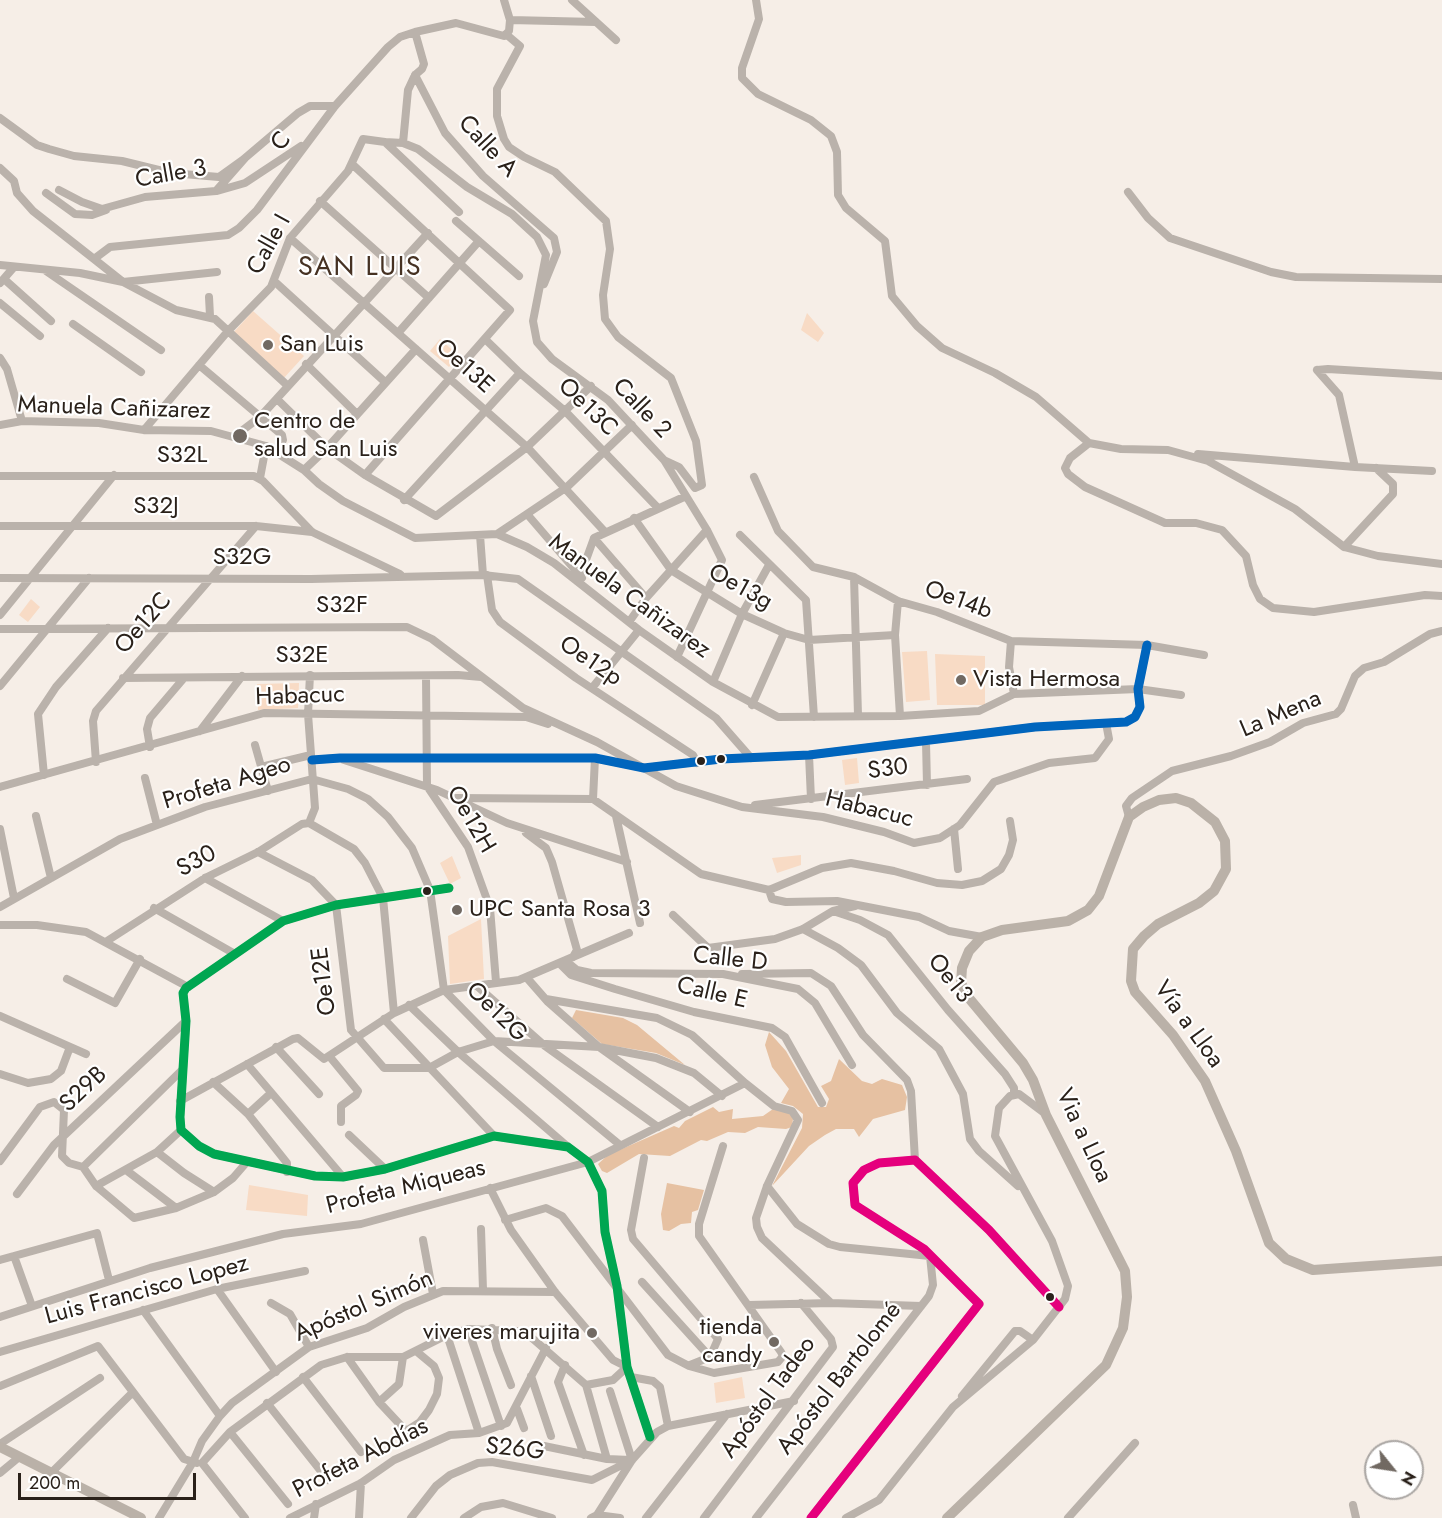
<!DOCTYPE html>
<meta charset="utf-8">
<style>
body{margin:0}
#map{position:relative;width:1442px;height:1518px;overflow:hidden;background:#f6eee7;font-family:Jost,sans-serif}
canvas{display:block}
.north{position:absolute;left:1364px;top:1440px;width:60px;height:60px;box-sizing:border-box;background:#fff;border:2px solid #aaa6a3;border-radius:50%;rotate:120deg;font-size:16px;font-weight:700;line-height:24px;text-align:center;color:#2a211a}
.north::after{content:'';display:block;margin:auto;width:21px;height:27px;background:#716962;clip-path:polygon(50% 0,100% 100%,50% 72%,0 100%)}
.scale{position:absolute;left:18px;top:1473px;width:178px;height:27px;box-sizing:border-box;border:3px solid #2a211a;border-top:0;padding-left:8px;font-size:18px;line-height:21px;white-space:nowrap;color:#2a211a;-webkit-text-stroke:4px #fff;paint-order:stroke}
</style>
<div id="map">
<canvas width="1442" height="1518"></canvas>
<div class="north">N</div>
<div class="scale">200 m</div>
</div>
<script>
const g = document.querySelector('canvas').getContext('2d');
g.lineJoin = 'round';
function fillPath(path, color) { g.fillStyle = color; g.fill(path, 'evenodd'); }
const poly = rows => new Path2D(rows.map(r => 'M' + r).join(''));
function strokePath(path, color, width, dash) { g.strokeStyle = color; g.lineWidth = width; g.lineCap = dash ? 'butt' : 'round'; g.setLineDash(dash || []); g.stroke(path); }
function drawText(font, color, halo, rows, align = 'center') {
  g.font = font + ' Jost,sans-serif'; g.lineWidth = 4.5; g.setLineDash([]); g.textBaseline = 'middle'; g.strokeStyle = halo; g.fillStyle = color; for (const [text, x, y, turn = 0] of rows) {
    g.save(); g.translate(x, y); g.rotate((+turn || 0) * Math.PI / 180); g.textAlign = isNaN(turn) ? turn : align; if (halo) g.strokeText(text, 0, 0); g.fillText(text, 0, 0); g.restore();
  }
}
const green = poly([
 [253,311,304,356,283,379,232,334],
 [807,313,824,333,818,342,801,330],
 [440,339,459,356,449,367,430,351],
 [31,599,40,607,28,622,19,615],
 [927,651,930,700,906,702,902,652],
 [935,654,985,656,985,705,937,705],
 [299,683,298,708,258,710,257,684],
 [857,758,859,783,845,785,842,760],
 [801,855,801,865,777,873,772,858],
 [452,856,461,878,450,884,440,863],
 [481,919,484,979,450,984,448,936],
 [249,1185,308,1195,307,1216,246,1210],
 [742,1377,745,1398,716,1403,714,1383]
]);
const forest = poly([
 [576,1010,623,1018,637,1025,685,1065,656,1053,602,1044,572,1018],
 [769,1032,786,1051,818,1107,826,1107,829,1099,821,1086,831,1081,839,1059,862,1081,872,1084,882,1079,902,1085,907,1097,905,1110,873,1119,859,1137,854,1129,836,1129,825,1135,809,1146,772,1186,802,1128,803,1114,793,1106,781,1103,789,1089,772,1067,765,1045],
 [713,1107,719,1112,733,1109,732,1119,763,1116,773,1109,791,1114,793,1119,792,1127,786,1129,758,1127,745,1133,728,1132,707,1141,701,1140,670,1156,639,1154,607,1173,602,1171,598,1164,608,1155,674,1126,679,1128,685,1121],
 [667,1183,704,1190,698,1210,692,1212,691,1223,681,1224,669,1231,663,1230,661,1214]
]);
const street = poly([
 [572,0,616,40],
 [756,0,759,19,742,68,742,78,758,94,811,120,831,136,837,152,838,195,846,208,885,241,892,296,917,326,942,348,995,373,1036,397,1089,443,1121,449,1168,450,1208,461,1295,509,1344,547],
 [510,20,596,22],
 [507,35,520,46,497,89,497,116,504,139,509,147,524,157,555,172,606,221,610,249,603,295,605,319,618,337,671,378,696,441,702,485,695,488,679,467,664,460],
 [415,75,422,69,424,64,415,32],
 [0,118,37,145,49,149,74,156,122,161,171,173,219,177,244,159],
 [385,142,403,143,418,149,467,187,512,214,537,237,546,255,533,321,537,342,552,359,608,400,664,460,707,530,722,560,677,657],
 [403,143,408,90,415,75,445,133,483,176,554,238,557,252,544,284],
 [352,164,510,310,365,475],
 [0,168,14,181,17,193,33,211,94,259],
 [59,190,82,202,102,209,145,197,216,191,245,158,298,113,310,106,335,106],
 [217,191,245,183,301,146],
 [1128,192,1148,218,1170,238,1271,272,1296,277,1442,279],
 [46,193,75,214,92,215,106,210],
 [320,201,429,298],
 [456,221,519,276],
 [290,238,527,447,605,532],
 [0,265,80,273,123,282,217,272],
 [46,271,161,350],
 [4,279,51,321],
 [274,281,385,382],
 [0,283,14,267],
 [209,297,210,316],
 [0,303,40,336],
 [73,324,141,372],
 [398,333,479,241],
 [486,340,520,373,565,411,658,508],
 [0,358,7,369,22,421],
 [306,364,356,413],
 [199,365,282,435,283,440,276,451],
 [1317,370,1339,395,1355,467,1432,471],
 [1317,370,1328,369,1442,376],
 [288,386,215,319,176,310,123,282,94,259,110,247,228,235,239,228,257,210,335,106,388,47,400,37,415,32,456,23,504,36,509,31,510,20,504,0],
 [277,399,327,448,365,475,436,516,527,447,591,386],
 [0,425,22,421,99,423,144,430,211,431,266,446,304,470,319,484,343,501,415,538,497,534,527,547,554,563,639,630,713,682,778,717,900,716,979,711,1014,694,1138,689,1181,695],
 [144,430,228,331,271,287,290,238,348,171,363,139,385,142,459,212],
 [235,436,260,417,428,233],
 [1089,443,1070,458,1065,468,1068,474,1085,487,1165,523,1196,523,1222,530,1246,556,1253,585,1260,599,1273,608,1314,612,1425,595,1442,596],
 [1198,454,1355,467],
 [1376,468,1393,484,1393,494,1344,547,1378,556,1442,564],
 [304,470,327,448,416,349],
 [0,476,254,476,263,481,312,532,400,574],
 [754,477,778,531,813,567,854,577,898,601,937,612,1011,641,1147,645,1204,655],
 [260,478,266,446],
 [404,500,520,373],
 [527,514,582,578],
 [634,518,671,570,742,614,784,633,809,640,895,635],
 [0,526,256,526,312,532],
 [497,534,567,487,632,425],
 [480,535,483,575],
 [740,535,806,600,814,717],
 [594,538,646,598],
 [487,575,492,610,500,622,576,678,693,755,697,763],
 [854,577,858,715],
 [0,578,311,579,483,575,518,579,716,718,751,758],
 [578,582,594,538,684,497],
 [898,601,895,635,900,716],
 [0,615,114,475],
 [629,622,646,598,707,530],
 [0,629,407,627,432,639,523,708,597,742,676,786,742,807,823,817,884,832,914,843,940,838,960,825,994,782,1049,763,1095,758,1109,739,1106,723],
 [1011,641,1009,667,1014,694],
 [426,676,427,786,468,847,490,908,496,982],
 [123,678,458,675,481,677],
 [713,682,742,614,769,565],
 [0,686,89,578],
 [592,688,639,630],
 [752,705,784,633],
 [200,731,242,676],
 [926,742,927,785],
 [255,745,268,791],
 [150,747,147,729,150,718,184,678],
 [809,755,811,799],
 [312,760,340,758,595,758,644,768,721,759,809,755,1035,727,1126,722,1135,717,1140,707,1138,689,1147,645],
 [344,760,437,790,507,823,627,862],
 [96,762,93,721,96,711,256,526],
 [261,767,311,755],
 [44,775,38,714,56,687,108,628],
 [145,778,157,825],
 [312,779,348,789,368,799,388,817,412,848,430,890,444,990,494,1041,620,1145],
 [0,787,264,713,526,717,548,724],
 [456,798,593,799,701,874,769,890,822,868,851,863,894,871,937,883,962,885,982,881,1001,869,1009,855,1013,840,1010,821],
 [593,799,595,758],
 [755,805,967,779],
 [36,816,51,878],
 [616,816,640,923],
 [1129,817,1126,806,1132,798,1172,771,1231,756,1270,742,1303,723,1336,714,1341,709,1355,676,1364,668,1384,662,1430,634,1442,631],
 [309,823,354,849,365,863,383,898,394,1013],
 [309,823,315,808,308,714,310,675],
 [0,829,14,898],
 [954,829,958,869],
 [526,833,546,848,552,862,577,950,573,957],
 [258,852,312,880,336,905,351,1030,384,1068,429,1068,458,1052,494,1041,599,1047,656,1058,694,1073,722,1096],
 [205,878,283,921],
 [449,888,336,905,283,921,186,988,183,993,186,1021,180,1117,181,1130,199,1146,214,1154,315,1176,343,1177,385,1169,494,1136,568,1147,588,1162,602,1191,605,1232,617,1286,627,1367,650,1437],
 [769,890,772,899,786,902,837,901,919,917,949,931,982,937],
 [0,907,120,839,205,807,312,779],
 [154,908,235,954],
 [833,911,860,920,888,935,948,1010,1005,1074,1014,1088,1014,1094],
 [673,915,708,948,775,939,803,929,833,911,855,906],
 [0,925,37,925,86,932,188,987],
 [803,929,838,948,861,965,897,1013,939,1049,963,1094,970,1139,979,1151,1018,1186],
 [107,941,205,878,258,852,302,824,309,823],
 [566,961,577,970,591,973,723,974,798,989,815,1003,852,1065],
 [560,964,571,975,615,989,694,1012,772,1028,785,1037,822,1103],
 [742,974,811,973,831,986,863,1035,907,1080,911,1091,915,1160],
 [527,978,548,1002,599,1047,690,1112],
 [67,979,115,1003,140,959],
 [477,986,545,1046,658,1127],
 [546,999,657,1018,692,1035,745,1083],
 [409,1005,458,1052,567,1146],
 [0,1016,86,1054],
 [384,1019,494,1136],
 [276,1047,319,1094],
 [330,1057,358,1091,356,1095,341,1106,341,1122],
 [247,1064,343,1177],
 [0,1074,28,1083,51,1079,61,1071,70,1047],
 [213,1082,248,1114,287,1163,287,1172],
 [180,1101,293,1039,298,1038,324,1059,394,1013,444,990,519,980,629,933],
 [248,1114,271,1093],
 [349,1135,385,1169],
 [157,1152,184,1173,214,1192],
 [644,1158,631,1230,633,1239,718,1339,710,1357,690,1365],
 [0,1161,40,1107,54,1102,64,1110,62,1156,69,1163,83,1167,182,1070],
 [83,1167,96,1186,134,1218,176,1208,214,1192,233,1178,246,1163],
 [126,1170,176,1208],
 [96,1186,157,1152,181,1130],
 [767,1186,797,1224,829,1244,840,1247,930,1256],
 [490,1188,511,1230,555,1292,613,1360,627,1367],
 [17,1194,54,1145,186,1021],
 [505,1220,546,1208,562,1216,668,1355,689,1366,714,1373,778,1362,783,1356,781,1352,699,1236,699,1224,723,1146],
 [481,1229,483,1290],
 [423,1240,433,1294],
 [14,1256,32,1306],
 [0,1260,97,1233,109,1280],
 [642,1282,710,1357],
 [217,1289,276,1372],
 [271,1303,290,1314,309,1347],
 [749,1305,831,1303,921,1306],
 [143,1310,220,1416],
 [0,1317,150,1268,283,1234,361,1224,588,1162,745,1083,774,1106,792,1111,798,1120,767,1186,756,1218,757,1227,762,1238,831,1303],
 [492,1328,497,1349,511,1385],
 [468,1329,501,1426],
 [447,1335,479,1433],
 [0,1352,217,1289,305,1271],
 [347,1357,379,1402,406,1431,420,1422,429,1410,437,1394,439,1378,434,1366,416,1351],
 [565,1365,558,1382,584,1455],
 [531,1376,551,1436],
 [303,1377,361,1452],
 [631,1377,653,1381,660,1387,668,1426],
 [586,1385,607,1459],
 [0,1386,98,1346,184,1459,197,1463],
 [610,1391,632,1460],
 [962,1396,1015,1331,1020,1331,1033,1340],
 [379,1402,399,1384,403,1357],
 [267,1403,328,1480],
 [517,1409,524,1428],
 [230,1432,288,1504],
 [0,1444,100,1378],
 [544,1446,607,1459,630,1460],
 [202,1463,230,1432,321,1365,347,1357,403,1357,447,1335,468,1329,518,1331,532,1338,586,1385,613,1380,627,1367],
 [202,1463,245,1518],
 [0,1473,18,1458],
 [50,1474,132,1393],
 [1353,1505,1356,1518],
 [597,1515,632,1460,657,1432,668,1426,794,1401],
 [159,1518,193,1462,202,1441,220,1416,232,1403,309,1347,367,1328,404,1307,443,1291,555,1292],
 [290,1518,361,1483,394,1460,450,1435,479,1433,507,1423,546,1348],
 [314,1518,316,1504],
 [359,1518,361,1483],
 [411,1518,436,1486,450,1475,478,1463,492,1462,592,1480,632,1460],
 [464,1518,481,1507,503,1503,552,1518],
 [591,1518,597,1515,620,1518],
 [646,1518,727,1414],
 [704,1518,833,1347,831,1339,801,1303],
 [756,1518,929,1296,933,1285,930,1256],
 [811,1518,979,1304,924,1249,855,1205,853,1183,864,1170,879,1163,915,1160,989,1230,1059,1307],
 [846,1518,879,1500,953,1407,1033,1340,1065,1299,1068,1286,1052,1241,995,1136,999,1108,1010,1096,1019,1094,1043,1112],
 [1068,1518,1135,1443]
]);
const secondary = poly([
 [0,1447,141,1518],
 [947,1518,1106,1365,1123,1328,1127,1297,1125,1271,1046,1115,1033,1080,1023,1063,968,997,961,983,962,968,969,951,982,937,1002,930,1068,921,1088,910,1099,896,1129,817,1143,807,1159,800,1176,798,1191,803,1215,822,1225,841,1226,869,1214,891,1199,903,1158,924,1144,936,1133,949,1131,981,1135,992,1173,1035,1205,1081,1236,1151,1269,1243,1286,1259,1313,1270,1442,1261]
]);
const bus1 = poly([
 [449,888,336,905,283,921,186,988,183,993,186,1021,180,1117,181,1130,199,1146,214,1154,315,1176,343,1177,385,1169,494,1136,568,1147,588,1162,602,1191,605,1232,617,1286,627,1367,650,1437]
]);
const bus2 = poly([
 [312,760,340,758,595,758,644,768,721,759,809,755,1035,727,1126,722,1135,717,1140,707,1138,689,1147,645]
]);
const bus3 = poly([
 [811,1518,979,1304,924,1249,855,1205,853,1183,864,1170,879,1163,915,1160,989,1230,1059,1307]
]);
const markers = [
 [268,345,6,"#716962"],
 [240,436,8,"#716962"],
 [961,680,6,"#716962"],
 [721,759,5,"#2a211a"],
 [701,761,5,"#2a211a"],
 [427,891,5,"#2a211a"],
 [457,910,6,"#716962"],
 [1050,1297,5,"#2a211a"],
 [592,1333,6,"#716962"],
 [774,1342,6,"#716962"]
];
const streetNames = [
 ["C",282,142,-52],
 ["Calle A",487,147,47],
 ["Calle 3",171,175,-10],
 ["Calle I",270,245,-61],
 ["Oe13E",464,367,42],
 ["Oe13C",587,408,44],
 ["Manuela Cañizarez",114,409,2],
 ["Calle 2",641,409,46],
 ["S32L",182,456],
 ["S32J",156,507],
 ["S32G",242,558],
 ["Oe13g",740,588,29],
 ["Manuela Cañizarez",629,597,36],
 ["Oe14b",958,601,20],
 ["S32F",342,606],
 ["Oe12C",144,624,-49],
 ["S32E",302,656],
 ["Oe12p",590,662,34],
 ["Habacuc",300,697,-2],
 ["La Mena",1281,715,-23],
 ["S30",888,770,-7],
 ["Profeta Ageo",227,784,-17],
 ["Habacuc",869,810,14],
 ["Oe12H",470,820,60],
 ["S30",197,862,-28],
 ["Calle D",730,960,6],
 ["Oe13",949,979,51],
 ["Oe12E",325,981,-97],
 ["Calle E",712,994,13],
 ["Oe12G",496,1013,44],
 ["Vía a Lloa",1188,1025,54],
 ["S29B",84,1090,-43],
 ["Via a Lloa",1083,1136,65],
 ["Profeta Miqueas",406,1188,-14],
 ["Luis Francisco Lopez",147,1291,-15],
 ["Apóstol Simón",364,1307,-23],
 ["Apóstol Bartolomé",840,1379,-52],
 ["Apóstol Tadeo",769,1398,-54],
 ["S26G",515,1450,6],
 ["Profeta Abdías",361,1459,-27]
];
const poiNames = [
 ["San Luis",280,345],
 ["Centro de",254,422],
 ["salud San Luis",254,450],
 ["Vista Hermosa",973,680],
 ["UPC Santa Rosa 3",469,910],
 ["tienda",762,1328,"right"],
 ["candy",762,1356,"right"],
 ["viveres marujita",580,1333,"right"]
];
const quarterNames = [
 ["SAN LUIS",360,268]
];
fillPath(green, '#f8dbc5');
fillPath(forest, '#e6c1a2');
strokePath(street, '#bab2ab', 8);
strokePath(secondary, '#bab1a8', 10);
strokePath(bus1, '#00a651', 9);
strokePath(bus2, '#0065bd', 9);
strokePath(bus3, '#e5007d', 9);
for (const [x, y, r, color] of markers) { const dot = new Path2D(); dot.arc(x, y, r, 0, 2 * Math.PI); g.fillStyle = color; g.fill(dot); strokePath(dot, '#fff', 2); }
drawText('24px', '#2a211a', '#fff', streetNames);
drawText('24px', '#2a211a', '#fff', poiNames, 'left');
g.letterSpacing = '1.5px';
drawText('27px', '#463223', '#fff', quarterNames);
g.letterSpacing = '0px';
</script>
